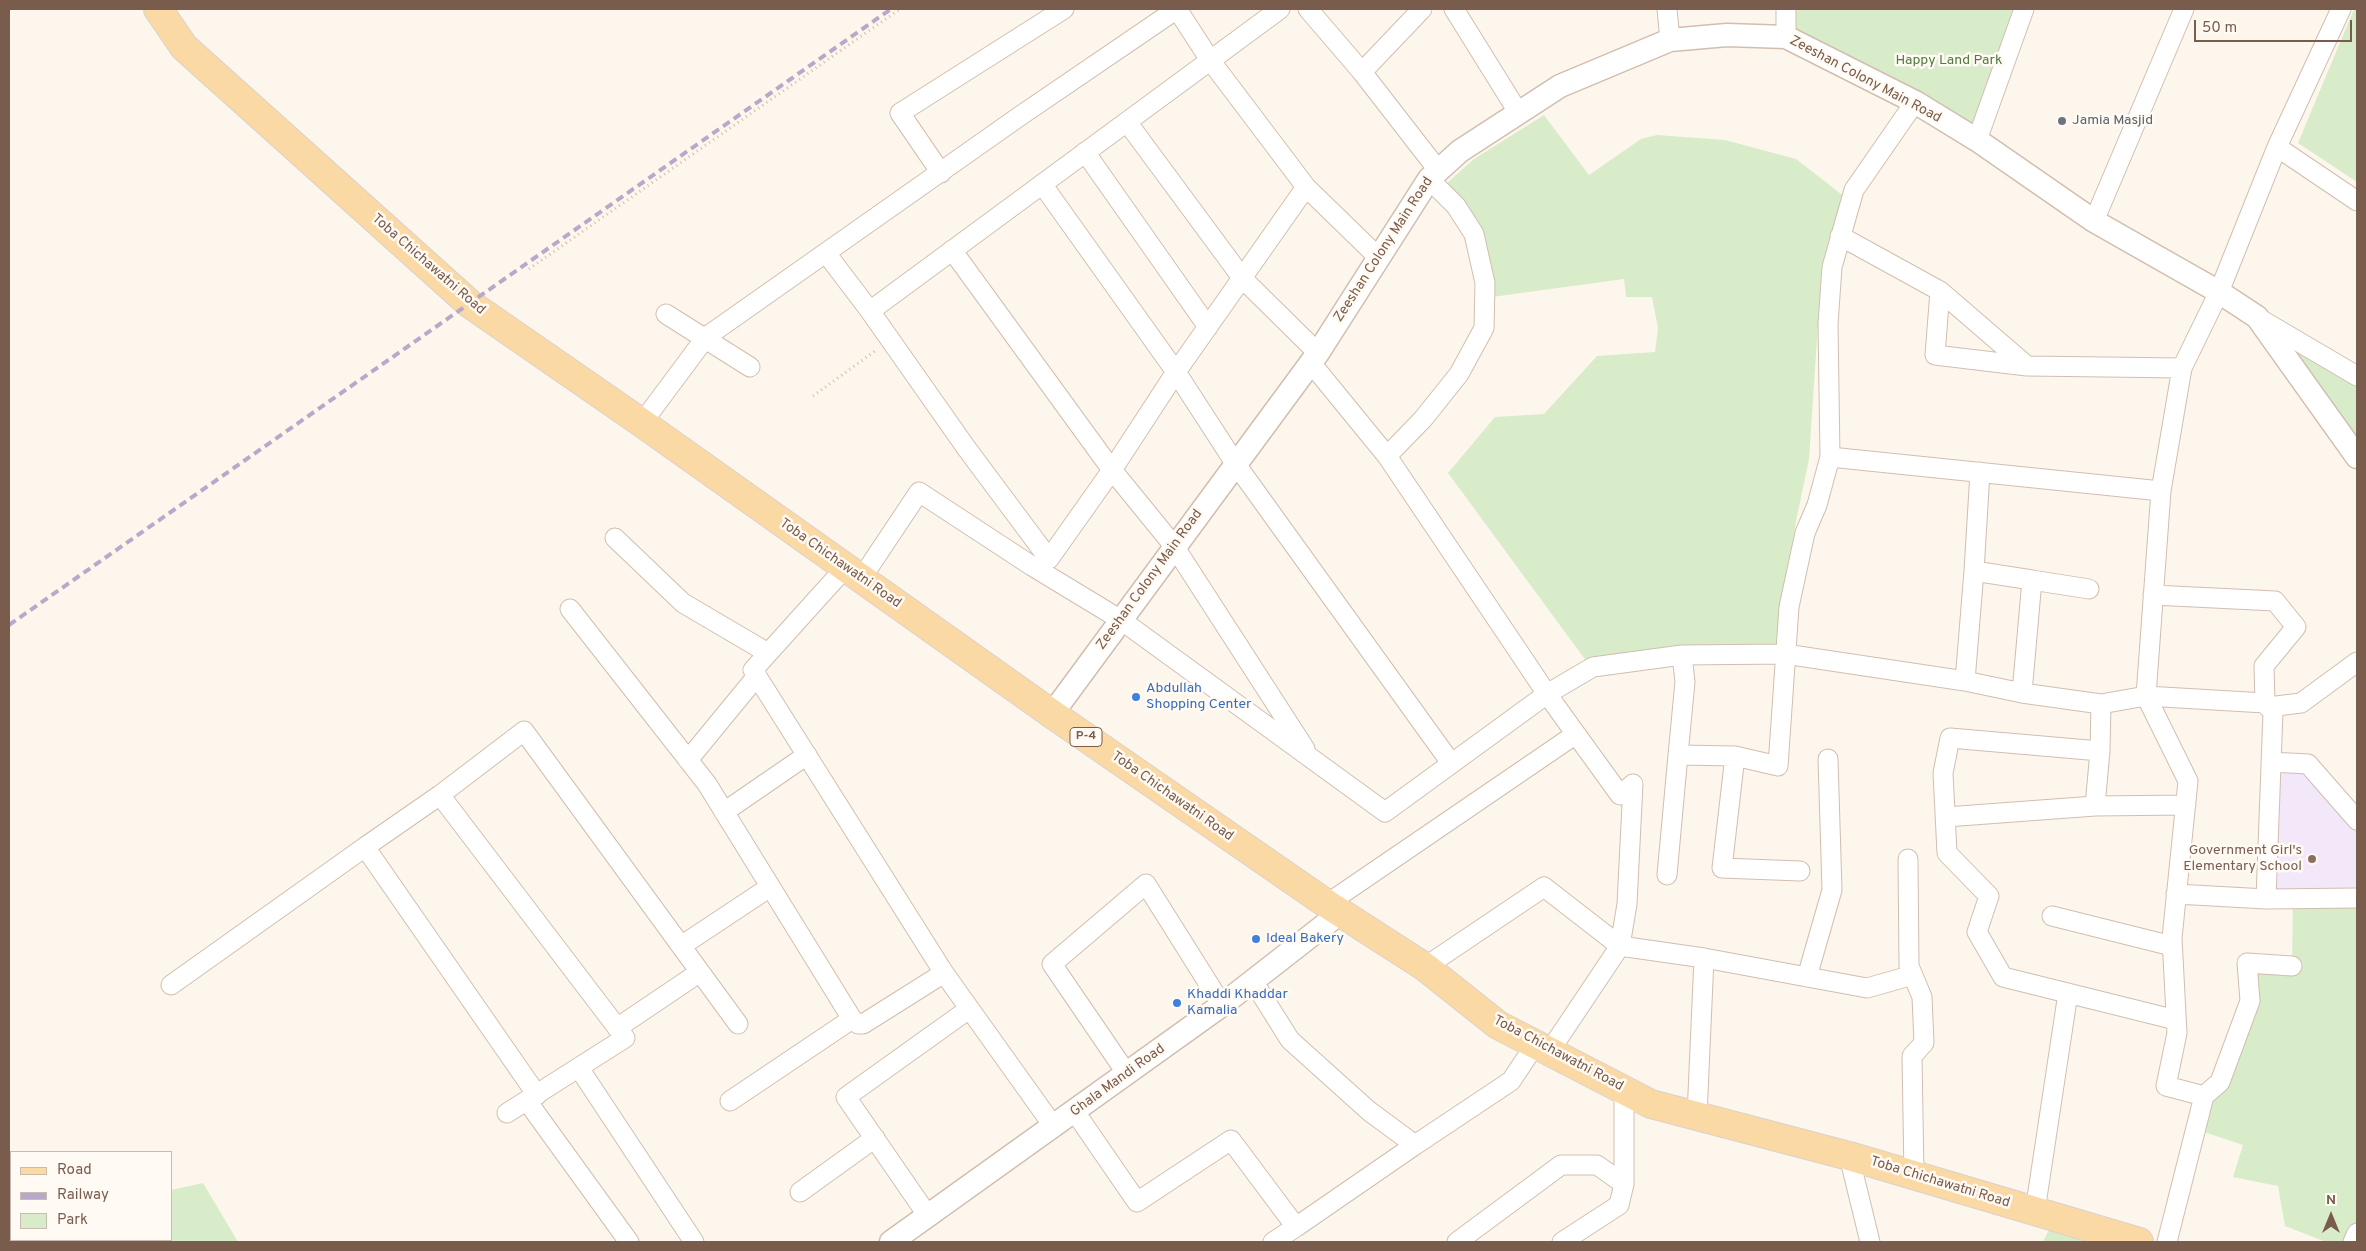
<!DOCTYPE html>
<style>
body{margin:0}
#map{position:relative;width:2366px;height:1251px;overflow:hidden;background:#fdf6ec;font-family:Overpass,sans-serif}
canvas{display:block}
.frame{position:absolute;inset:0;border:10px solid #7a5c4d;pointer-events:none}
.legend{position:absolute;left:10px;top:1151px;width:162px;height:90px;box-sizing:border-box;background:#fffaf3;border:1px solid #cabbb1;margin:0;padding:6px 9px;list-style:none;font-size:15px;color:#7a5c4d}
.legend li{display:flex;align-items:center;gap:10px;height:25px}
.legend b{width:25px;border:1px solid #cabbb1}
.north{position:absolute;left:2306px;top:1191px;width:50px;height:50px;-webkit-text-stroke:4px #fffaf3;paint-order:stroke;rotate:0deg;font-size:14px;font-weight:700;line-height:20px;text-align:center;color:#7a5c4d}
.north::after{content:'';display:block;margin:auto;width:18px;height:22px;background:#7a5c4d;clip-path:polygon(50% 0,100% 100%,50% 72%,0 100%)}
.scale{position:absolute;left:2194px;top:20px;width:158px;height:22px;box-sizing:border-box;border:2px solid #7a5c4d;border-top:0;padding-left:6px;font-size:15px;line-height:18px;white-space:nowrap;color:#7a5c4d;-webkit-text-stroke:4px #fffaf3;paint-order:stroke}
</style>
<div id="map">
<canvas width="2366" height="1251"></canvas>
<div class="frame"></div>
<ul class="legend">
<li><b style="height:6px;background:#fbd9a5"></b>Road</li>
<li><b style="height:6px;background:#b9a8c9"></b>Railway</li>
<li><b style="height:14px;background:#d8ecc9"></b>Park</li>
</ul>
<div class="north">N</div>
<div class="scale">50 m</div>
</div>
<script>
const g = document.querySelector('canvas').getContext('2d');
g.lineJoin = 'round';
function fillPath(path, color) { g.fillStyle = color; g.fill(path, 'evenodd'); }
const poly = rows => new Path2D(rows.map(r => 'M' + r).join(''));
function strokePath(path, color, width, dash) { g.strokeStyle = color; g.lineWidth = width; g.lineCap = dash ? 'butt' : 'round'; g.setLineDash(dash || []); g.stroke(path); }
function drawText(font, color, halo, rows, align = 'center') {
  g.font = font + ' Overpass,sans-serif'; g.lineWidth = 5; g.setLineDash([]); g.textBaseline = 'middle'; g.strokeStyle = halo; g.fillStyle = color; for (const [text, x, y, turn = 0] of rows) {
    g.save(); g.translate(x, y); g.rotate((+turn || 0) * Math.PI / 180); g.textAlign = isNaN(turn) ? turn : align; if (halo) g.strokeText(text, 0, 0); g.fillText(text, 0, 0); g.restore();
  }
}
const education = poly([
 [2271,762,2308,764,2357,820,2357,898,2266,899]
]);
const green = poly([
 [1786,9,2023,9,1977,140,1786,37],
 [2354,9,2357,9,2357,182,2298,143],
 [1544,115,1589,175,1641,139,1657,135,1725,140,1796,159,1845,197,1830,236,1822,264,1809,459,1796,521,1776,647,1587,662,1448,473,1495,417,1544,414,1597,356,1655,352,1658,328,1652,297,1626,297,1624,279,1492,297,1446,184,1474,159],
 [2257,317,2357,376,2357,457],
 [2293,898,2357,898,2357,1233,2353,1242,2326,1242,2285,1226,2278,1186,2233,1177,2243,1145,2195,1129,2250,1001,2247,963,2292,966],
 [203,1183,238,1242,9,1242,9,1227,11,1226,11,1240,171,1240,171,1190],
 [2055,1217,2139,1242,2043,1242]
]);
const path = poly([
 [529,269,900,9],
 [813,396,875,351]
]);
const minor = poly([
 [1308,9,1362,72],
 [1422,9,1362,72,1438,170],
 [1454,9,1518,112],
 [1667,9,1670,40],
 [1786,37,1786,9],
 [1127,122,1243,279,1318,353],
 [1977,140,2024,9],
 [2277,147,2357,201],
 [1085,152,1208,327],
 [941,173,900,113,1064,9],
 [1042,184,1176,372,1112,470,1174,546,1305,749],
 [1306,187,1378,257],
 [2094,221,2184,9],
 [1840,236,1940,291,2027,366],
 [952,250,1112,470,1049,559,967,449,870,311,1280,9],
 [826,253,870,311],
 [1940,291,1935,355,2027,366,2182,368],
 [666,314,750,367],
 [2260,319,2357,376],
 [1311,363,1387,456,1547,694,1620,795,1633,784,1627,904,1620,946,1549,1052],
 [642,423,706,337,1020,116,1177,9,1210,60,1306,187,1176,372,1235,463,1451,763],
 [1387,456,1423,419,1459,374,1484,328,1485,283,1474,234,1456,206,1429,179],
 [1830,457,2161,491],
 [615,538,683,603,768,653],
 [845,568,753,670,944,973,1054,1127],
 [1974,571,1980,472],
 [861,579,919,492,1032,566,1121,620,1385,812,1547,694,1593,667,1682,655,1785,654,1965,681,2022,693,2101,704],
 [2153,595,2275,601,2296,627,2264,666,2265,703],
 [570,609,707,784,852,1019,858,1024,863,1024,944,973],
 [1682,655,1685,682,1678,755,1735,756],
 [1965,681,1974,571,2032,580],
 [2022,693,2032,580,2089,589],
 [2268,707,2301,703,2357,662],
 [2100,751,2101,704,2146,696,2265,703,2273,712,2266,899],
 [688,760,757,676],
 [2271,762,2308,764,2357,820],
 [440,795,625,1038,507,1113],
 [724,812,807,755],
 [1946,817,2095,806],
 [1908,859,1909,966,1922,997,1924,1043,1912,1056,1914,1175],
 [1800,871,1722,868,1735,756,1778,766,1789,607,1805,533,1817,505,1830,457,1828,324,1832,267,1854,190,1915,102],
 [1667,875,1678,755],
 [2176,894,2266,899,2357,898],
 [1327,904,1576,734],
 [2052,916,2172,946],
 [681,946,770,887],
 [1425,967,1544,887,1620,946,1704,958],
 [1807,977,1832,890,1828,759],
 [1253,981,1290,1040,1369,1111,1415,1145,1511,1081,1535,1045],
 [171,985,365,847],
 [2176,1020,2003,977,1977,932,1989,896,1947,853,1943,773,1950,738,2100,751,2095,806,2186,805],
 [617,1028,700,972],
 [579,1068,694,1242],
 [1127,1074,1052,964,1146,884,1222,1005],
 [1624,1090,1624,1184],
 [537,1095,365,847,440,795,524,731,738,1024],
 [2204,1096,2220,1082,2250,1001,2247,963,2292,966],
 [527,1101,629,1242],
 [730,1101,852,1019],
 [1075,1112,1137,1202,1231,1140,1296,1227,1415,1145],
 [1697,1116,1704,958,1867,988,1913,975],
 [1849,1156,1870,1242],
 [800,1192,875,1138],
 [2035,1211,2068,993],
 [928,1216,846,1097,969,1009],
 [1273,1242,1296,1227],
 [1457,1242,1561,1165,1597,1165,1624,1184,1619,1205,1562,1242],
 [2167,1242,2204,1096,2166,1086,2177,1033,2172,938,2188,781,2146,696,2161,491,2182,368,2219,292,2277,147,2341,9],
 [2353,1242,2357,1233]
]);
const tertiary = poly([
 [1052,714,1318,353,1429,179,1460,151,1560,86,1670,40,1727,35,1786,37,1915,102,1977,140,2094,221,2219,292,2257,317,2357,457],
 [891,1242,1222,1005,1340,913]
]);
const primary = poly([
 [158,9,184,47,470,304,642,423,1052,714,1327,904,1425,967,1498,1025,1651,1104,1849,1156,2139,1242]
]);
const rail = poly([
 [9,625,891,9]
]);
const markers = [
 [2062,121,5,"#6b7280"],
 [1136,697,5,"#3f7fe0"],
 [2312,859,5,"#8d6e63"],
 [1256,939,5,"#3f7fe0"],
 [1177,1003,5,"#3f7fe0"]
];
const shields = [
 [1086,737,32]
];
const shieldNames = [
 ["P-4",1086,737]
];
const parkNames = [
 ["Happy Land Park",1949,61]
];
const streetNames = [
 ["Zeeshan Colony Main Road",1865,80,28],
 ["Zeeshan Colony Main Road",1384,250,-57],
 ["Toba Chichawatni Road",428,265,41],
 ["Toba Chichawatni Road",840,564,35],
 ["Zeeshan Colony Main Road",1150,580,-54],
 ["Toba Chichawatni Road",1172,797,35],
 ["Toba Chichawatni Road",1558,1054,28],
 ["Ghala Mandi Road",1118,1081,-36],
 ["Toba Chichawatni Road",1940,1183,17]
];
const worshipNames = [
 ["Jamia Masjid",2072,121]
];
const shopNames = [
 ["Abdullah",1146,689],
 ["Shopping Center",1146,705],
 ["Ideal Bakery",1266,939],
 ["Khaddi Khaddar",1187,995],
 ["Kamalia",1187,1011]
];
const educationNames = [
 ["Government Girl's",2302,851],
 ["Elementary School",2302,867]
];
fillPath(education, '#f3e8fa');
fillPath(green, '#d8ecc9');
strokePath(minor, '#d1beb0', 21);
strokePath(tertiary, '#d1beb0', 25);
strokePath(primary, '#dad1cd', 30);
strokePath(path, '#d9b8a5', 3, [1, 4]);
strokePath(minor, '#fff', 19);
strokePath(tertiary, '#fff', 22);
strokePath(primary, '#fbd9a5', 28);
strokePath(rail, '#b9a8c9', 4, [8, 5]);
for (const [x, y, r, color] of markers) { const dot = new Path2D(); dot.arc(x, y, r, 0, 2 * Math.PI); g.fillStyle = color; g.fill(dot); strokePath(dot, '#fffaf3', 2); }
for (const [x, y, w] of shields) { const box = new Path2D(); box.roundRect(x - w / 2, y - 9.5, w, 19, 4); g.fillStyle = '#fffaf3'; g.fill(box); strokePath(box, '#7a5c4d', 1); }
drawText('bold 12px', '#7a5c4d', null, shieldNames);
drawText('14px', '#537a41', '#fffaf3', parkNames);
drawText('14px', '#7a5c4d', '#fffaf3', streetNames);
drawText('14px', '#5b616d', '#fffaf3', worshipNames, 'left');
drawText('14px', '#366cbe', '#fffaf3', shopNames, 'left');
drawText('14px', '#785e54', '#fffaf3', educationNames, 'right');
</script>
